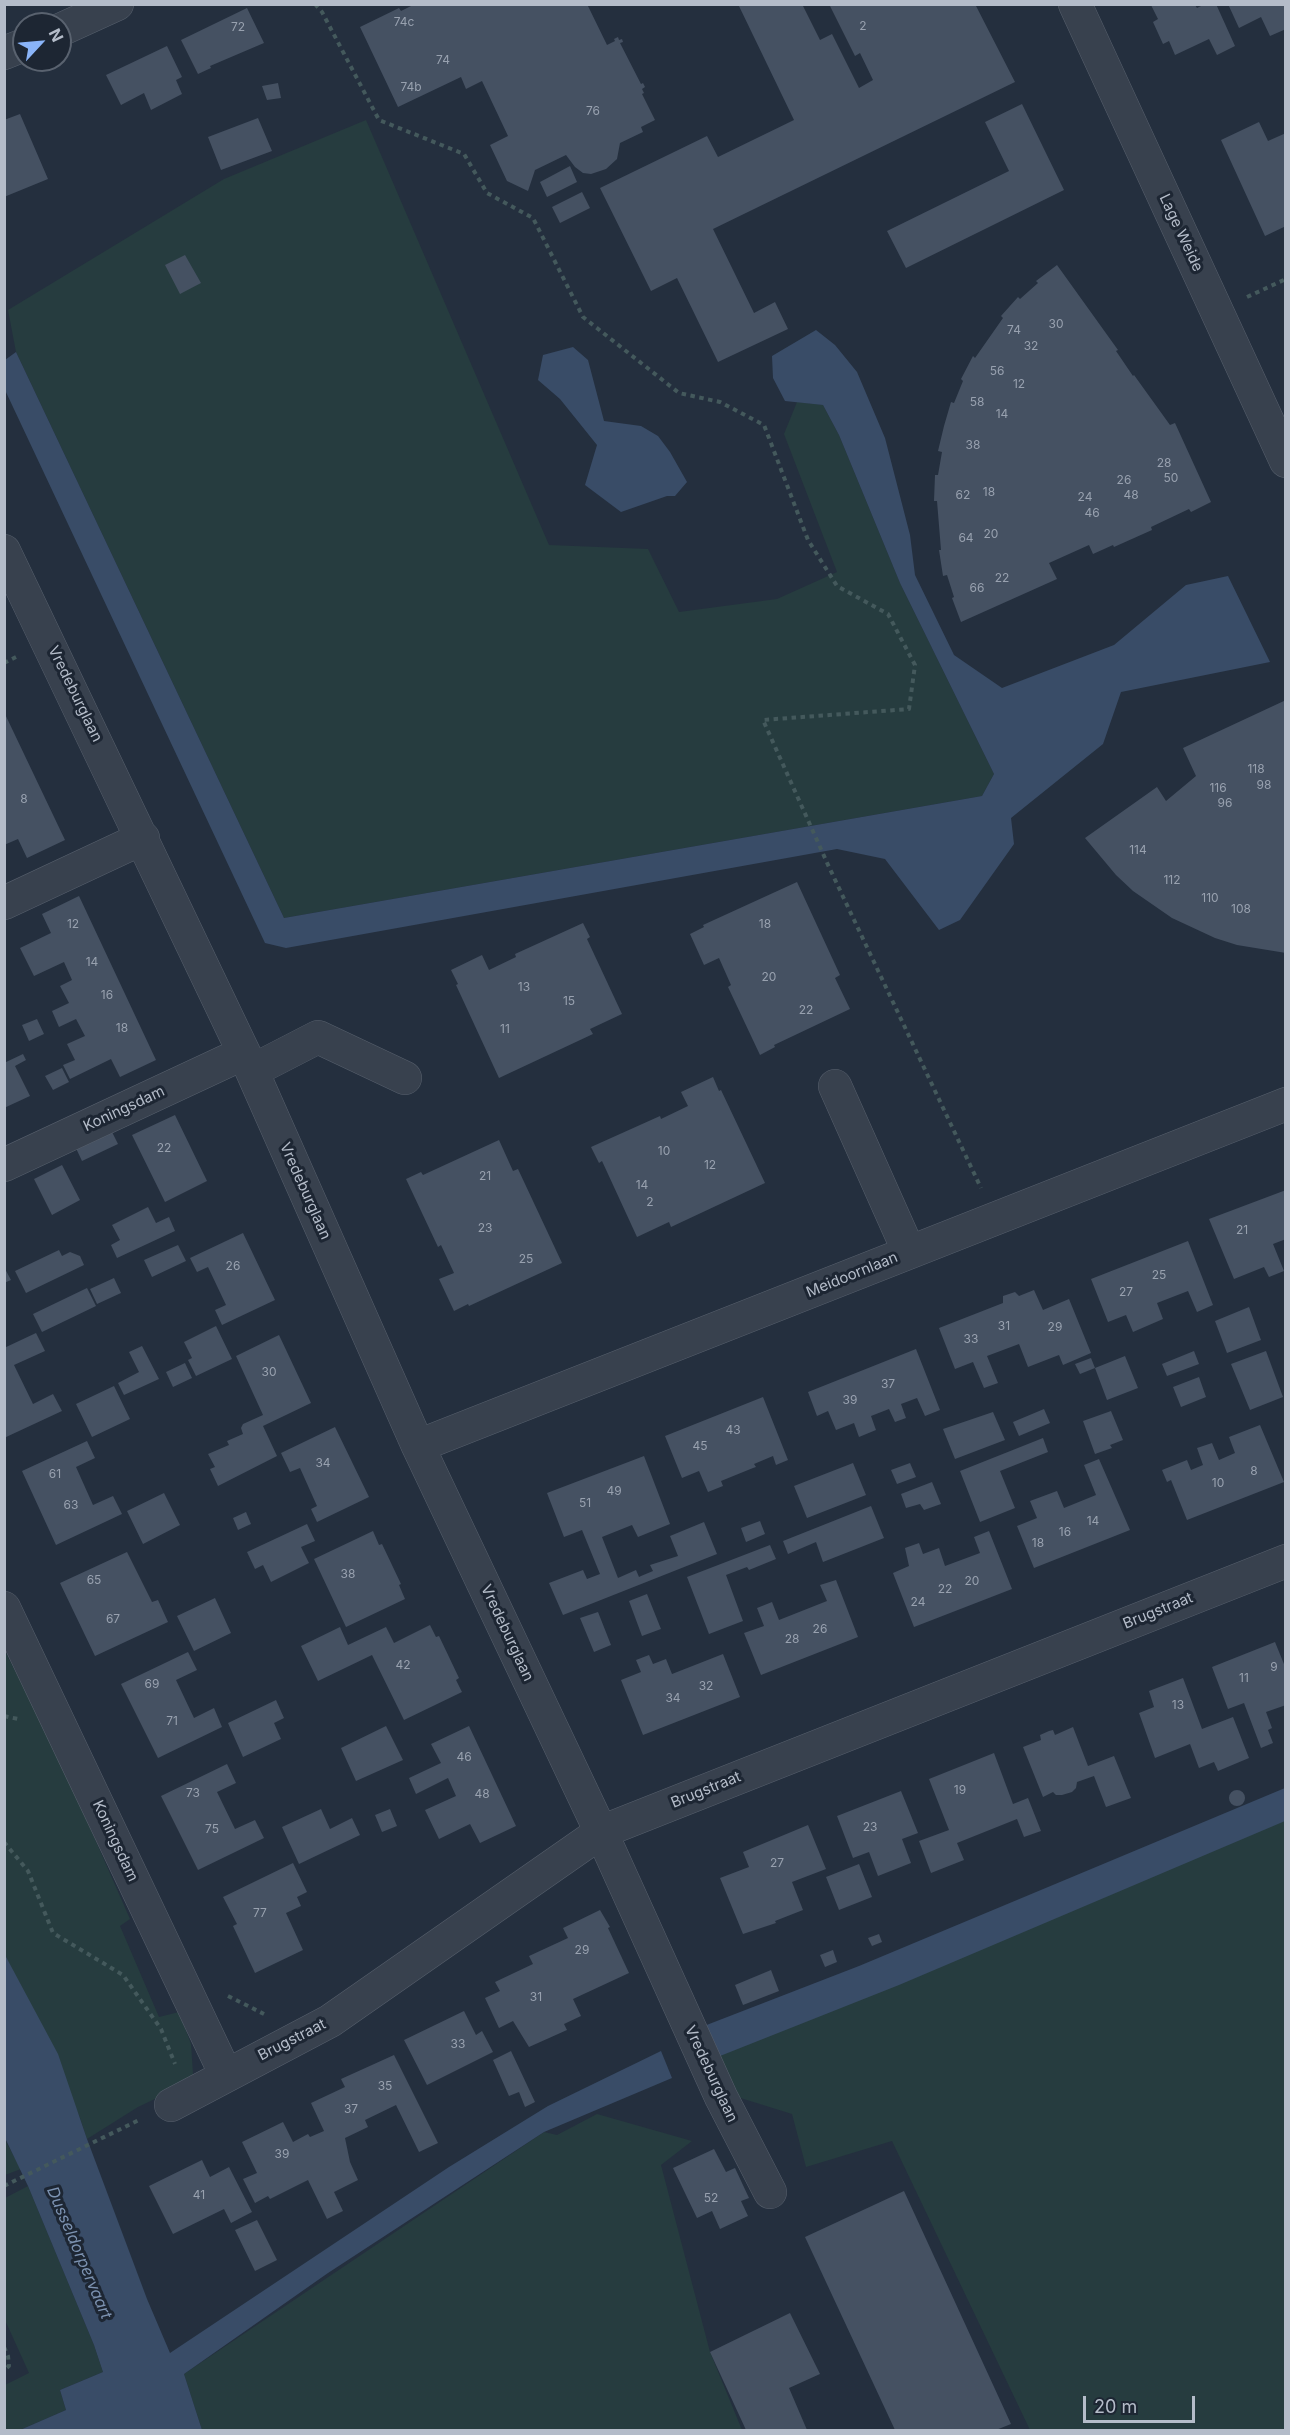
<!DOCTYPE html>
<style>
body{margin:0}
#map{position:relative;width:1290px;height:2435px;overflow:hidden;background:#242f3e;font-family:Inter,sans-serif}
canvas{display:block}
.frame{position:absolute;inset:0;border:6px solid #b4bcc9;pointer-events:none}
.north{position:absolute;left:12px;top:12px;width:60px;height:60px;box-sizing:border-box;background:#1d2633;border:2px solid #59626f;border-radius:50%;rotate:64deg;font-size:16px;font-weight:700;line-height:24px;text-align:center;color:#b4bcc9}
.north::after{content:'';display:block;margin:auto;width:21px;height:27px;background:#8ab4f8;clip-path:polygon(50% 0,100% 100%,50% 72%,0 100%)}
.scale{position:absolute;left:1083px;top:2396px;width:112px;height:27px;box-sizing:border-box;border:3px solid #b4bcc9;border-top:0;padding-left:8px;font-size:18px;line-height:21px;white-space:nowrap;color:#b4bcc9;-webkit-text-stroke:4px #1d2633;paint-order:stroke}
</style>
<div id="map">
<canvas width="1290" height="2435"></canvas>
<div class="frame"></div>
<div class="north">N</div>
<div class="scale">20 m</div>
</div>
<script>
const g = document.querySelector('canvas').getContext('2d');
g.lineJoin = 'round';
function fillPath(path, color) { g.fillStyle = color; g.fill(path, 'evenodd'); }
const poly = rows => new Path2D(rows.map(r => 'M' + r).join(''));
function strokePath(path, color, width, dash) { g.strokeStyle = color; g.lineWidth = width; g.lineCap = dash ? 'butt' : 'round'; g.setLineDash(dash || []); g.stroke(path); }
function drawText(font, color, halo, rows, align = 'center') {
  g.font = font + ' Inter,sans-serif'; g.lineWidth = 6; g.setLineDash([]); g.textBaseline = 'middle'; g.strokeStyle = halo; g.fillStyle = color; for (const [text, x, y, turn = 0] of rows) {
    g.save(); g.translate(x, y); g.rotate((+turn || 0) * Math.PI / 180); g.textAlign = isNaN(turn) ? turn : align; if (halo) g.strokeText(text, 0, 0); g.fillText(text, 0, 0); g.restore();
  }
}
const green = poly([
 [366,120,549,545,648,549,679,612,777,599,837,572,784,434,797,402,823,405,839,435,900,583,994,774,982,796,284,918,16,352,8,310,224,179],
 [4,1649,62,1764,130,1919,120,1926,159,2017,179,2012,191,2044,193,2074,180,2087,138,2107,87,2139,80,2118,5,1955],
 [1285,1800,1285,2430,1030,2430,892,2141,806,2167,792,2114,731,2095,706,2037],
 [597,2114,692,2141,661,2165,710,2352,742,2430,202,2430,184,2374,544,2132,557,2135],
 [4,2138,21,2169,5,2175,4,2175],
 [28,2186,94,2345,103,2372,60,2390,66,2410,20,2430,5,2430,5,2385,29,2373,5,2320,5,2198]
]);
const water = poly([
 [816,330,835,345,857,372,885,438,910,535,915,575,954,655,1002,688,1114,645,1186,585,1228,576,1270,662,1121,692,1103,744,1011,818,1014,844,960,920,939,930,885,859,837,849,286,948,265,943,5,390,5,360,16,352,284,918,982,796,994,774,900,583,839,435,823,405,785,401,773,378,772,356],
 [573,347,588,360,604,421,641,426,658,436,670,452,687,482,675,496,667,496,621,512,585,485,597,445,560,399,538,380,543,355],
 [1285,1788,1285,1821,899,1985,715,2058,704,2026,859,1966],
 [5,1955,58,2054,87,2139,147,2299,170,2353,449,2167,548,2106,661,2051,672,2078,544,2132,328,2273,184,2374,202,2430,20,2430,66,2410,60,2390,103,2372,94,2345,28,2186,5,2138]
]);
const building = poly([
 [415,4,587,4,607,45,615,41,614,39,618,37,619,40,622,39,623,42,620,43,641,84,643,83,645,87,642,89,644,93,642,94,655,120,641,127,643,132,620,143,617,159,606,169,591,174,583,173,575,167,566,155,535,170,528,191,507,181,490,145,508,136,482,81,466,89,461,77,398,107,360,27,399,8,401,11],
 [738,4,802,4,820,40,832,34,859,88,873,80,860,53,855,56,829,4,975,4,1015,82,713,229,754,313,775,302,788,329,718,362,677,278,651,291,600,188,707,136,718,157,794,120],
 [1205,4,1216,4,1235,46,1217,55,1209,39,1175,55,1169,41,1163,44,1153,22,1158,19,1151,5,1195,5,1197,8],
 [1228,4,1286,4,1286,29,1270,36,1261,17,1239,28],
 [247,8,264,43,210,66,211,68,198,74,181,40],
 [167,46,182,77,176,80,182,94,151,110,144,93,121,105,106,75],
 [278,83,281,98,267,100,262,86],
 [1022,104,1064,190,906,268,887,231,1009,171,985,122],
 [20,114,48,179,4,197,4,120],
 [258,118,272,151,221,170,208,137],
 [1259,122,1268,141,1286,133,1286,226,1265,236,1221,140],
 [570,166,577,182,547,197,540,182],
 [582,192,590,208,560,223,552,207],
 [185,255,201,283,180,294,165,265],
 [1057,265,1118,350,1116,351,1133,376,1134,375,1170,425,1175,423,1211,502,1191,512,1189,509,1151,527,1152,530,1114,547,1113,545,1093,554,1089,545,1049,563,1057,579,961,622,952,598,954,597,947,575,943,576,939,550,941,550,937,501,934,501,935,475,938,475,942,452,938,451,944,426,951,402,954,403,963,381,961,379,973,356,975,358,1003,318,1001,316,1018,297,1020,299,1038,283,1036,281],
 [1286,700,1286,953,1237,945,1215,938,1172,918,1133,891,1116,875,1085,838,1157,787,1166,801,1196,776,1183,748],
 [4,712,65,840,27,858,18,839,4,845],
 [797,882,840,975,835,978,850,1009,774,1045,775,1047,760,1055,728,987,731,985,719,958,704,965,690,934,704,927,703,925],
 [79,896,156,1060,120,1077,111,1059,70,1079,63,1065,75,1060,67,1044,85,1036,76,1019,59,1027,52,1011,69,1003,60,986,72,980,64,962,34,976,20,948,51,933,42,914],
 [583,923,590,937,587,939,622,1014,590,1029,593,1034,499,1078,456,985,458,984,451,970,482,955,489,970,516,957,515,954],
 [37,1019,44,1034,29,1041,22,1025],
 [23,1054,26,1060,15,1066,30,1096,4,1108,4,1063],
 [62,1068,69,1082,53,1090,45,1076],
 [713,1077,719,1091,721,1090,765,1183,671,1227,669,1222,637,1237,602,1161,599,1163,591,1147,660,1116,661,1119,688,1106,681,1092],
 [175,1115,207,1181,165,1202,132,1135],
 [109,1126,118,1144,82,1161,74,1144],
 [499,1140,513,1171,518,1169,562,1263,469,1306,468,1304,454,1311,439,1279,454,1273,441,1245,438,1247,406,1179,421,1172,423,1175],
 [62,1165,80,1200,52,1215,34,1179],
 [1286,1190,1286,1239,1273,1244,1284,1271,1269,1277,1264,1267,1234,1279,1209,1219],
 [148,1207,156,1223,169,1217,175,1231,117,1258,111,1245,120,1240,112,1225],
 [243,1233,275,1300,222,1325,215,1310,226,1305,208,1267,197,1272,190,1258],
 [1188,1241,1213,1305,1197,1312,1188,1291,1157,1303,1163,1319,1133,1332,1126,1315,1108,1322,1091,1279],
 [178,1245,186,1261,152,1277,144,1260],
 [59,1250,62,1256,70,1252,80,1256,84,1265,26,1293,15,1271],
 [4,1267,11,1280,4,1283],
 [114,1278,121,1293,97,1304,90,1289],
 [87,1288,96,1306,42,1332,33,1314],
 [1034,1290,1043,1310,1069,1299,1091,1353,1063,1365,1059,1355,1028,1367,1019,1344,987,1356,998,1383,984,1388,973,1362,955,1369,939,1328,1003,1303,1003,1296,1015,1292,1019,1296],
 [1249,1307,1261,1340,1227,1353,1215,1321],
 [216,1326,232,1359,196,1376,188,1360,192,1358,184,1342],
 [36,1333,45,1351,14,1365,33,1404,53,1394,62,1411,4,1438,4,1348],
 [279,1335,311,1403,263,1426,277,1456,218,1486,210,1469,215,1467,208,1454,229,1445,227,1441,243,1434,241,1428,243,1424,263,1415,236,1356],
 [142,1346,159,1379,124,1395,118,1383,139,1372,129,1352],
 [916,1349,940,1410,925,1416,917,1398,901,1404,906,1418,895,1422,889,1409,871,1416,876,1430,859,1437,854,1423,836,1430,828,1411,817,1416,808,1392],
 [1194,1351,1199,1364,1167,1376,1162,1364],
 [1266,1351,1283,1397,1250,1410,1231,1364],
 [1125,1356,1138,1388,1107,1400,1095,1368],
 [1091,1358,1095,1368,1080,1374,1075,1364],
 [185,1363,192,1378,173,1387,166,1372],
 [1199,1377,1206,1397,1181,1407,1173,1387],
 [114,1386,130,1419,92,1437,76,1404],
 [763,1397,788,1460,776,1465,773,1456,754,1464,756,1467,753,1468,721,1481,723,1486,708,1492,699,1471,682,1478,665,1436],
 [1044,1409,1050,1423,1019,1436,1013,1422],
 [1111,1411,1123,1440,1110,1445,1112,1448,1095,1454,1083,1421],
 [993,1412,1005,1440,955,1459,943,1429],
 [1260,1425,1284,1482,1187,1520,1171,1480,1167,1482,1162,1470,1187,1460,1191,1470,1203,1465,1197,1448,1212,1443,1219,1460,1235,1453,1229,1437],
 [335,1427,369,1497,317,1522,311,1509,317,1506,300,1468,290,1472,281,1453],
 [1043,1438,1048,1452,1000,1471,1015,1508,980,1522,960,1471],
 [87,1441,95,1458,76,1467,93,1505,113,1496,122,1514,56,1545,22,1471],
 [644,1456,670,1524,638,1537,632,1525,602,1537,618,1578,636,1570,639,1577,641,1576,653,1571,650,1565,678,1556,670,1536,704,1522,717,1554,563,1615,549,1583,583,1570,587,1579,600,1574,582,1530,564,1537,547,1493],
 [1099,1459,1130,1530,1034,1568,1017,1526,1037,1518,1030,1501,1057,1491,1064,1508,1096,1495,1084,1465],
 [853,1463,866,1495,807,1518,794,1486],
 [910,1463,916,1477,897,1484,891,1470],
 [932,1482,941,1504,924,1510,920,1504,906,1508,901,1494],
 [164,1493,180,1525,143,1544,127,1511],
 [871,1506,884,1538,823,1562,816,1542,788,1554,783,1541],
 [246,1512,251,1524,238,1530,233,1518],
 [760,1521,765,1534,746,1542,741,1528],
 [307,1524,315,1541,301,1547,309,1563,271,1582,263,1565,255,1569,247,1552],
 [373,1531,379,1545,382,1544,401,1584,399,1585,405,1599,346,1627,314,1559],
 [989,1531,1012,1589,914,1627,893,1573,909,1566,905,1548,919,1543,923,1554,939,1548,945,1566,980,1553,974,1537],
 [770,1545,776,1559,749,1570,747,1567,726,1575,743,1621,709,1634,687,1577],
 [127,1552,152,1602,158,1600,168,1622,95,1656,60,1583],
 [836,1580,858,1637,761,1675,744,1633,764,1626,757,1608,772,1602,779,1620,827,1601,820,1585],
 [647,1594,661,1629,642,1636,629,1601],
 [215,1598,231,1633,194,1651,177,1616],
 [598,1612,611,1645,594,1652,580,1618],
 [430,1625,436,1637,439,1636,459,1678,456,1680,462,1692,404,1720,372,1655,318,1681,301,1646,340,1627,348,1645,386,1627,394,1643],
 [1275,1642,1286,1669,1286,1705,1266,1712,1272,1728,1268,1730,1273,1743,1261,1748,1244,1703,1228,1709,1212,1667],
 [188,1652,197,1670,176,1680,194,1718,214,1708,222,1727,158,1758,121,1684],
 [723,1654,740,1697,643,1735,621,1680,641,1672,636,1660,649,1655,653,1664,666,1659,672,1674],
 [1183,1678,1202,1729,1233,1717,1249,1758,1218,1771,1214,1762,1199,1768,1190,1744,1155,1758,1139,1713,1154,1707,1149,1691],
 [276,1700,284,1718,274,1723,281,1739,243,1757,228,1723],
 [386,1726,403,1760,356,1781,341,1748],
 [469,1726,516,1826,480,1843,470,1824,439,1839,425,1810,456,1796,448,1778,416,1794,409,1778,441,1763,431,1744],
 [1073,1727,1088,1766,1114,1756,1131,1798,1106,1807,1094,1776,1077,1782,1076,1788,1072,1792,1062,1795,1056,1795,1053,1792,1043,1797,1023,1747,1041,1740,1040,1735,1049,1731,1053,1730,1055,1735],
 [994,1753,1013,1804,1028,1798,1041,1831,1024,1837,1017,1819,957,1843,964,1860,931,1873,919,1841,949,1830,929,1779],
 [227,1764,236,1783,217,1792,235,1829,255,1820,264,1838,198,1870,161,1796],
 '1229 1798a8 8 0 1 1 16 0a8 8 0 1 1-16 0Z',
 [901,1791,918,1833,902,1839,911,1863,878,1876,869,1852,853,1858,837,1816],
 [321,1809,330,1829,352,1818,360,1835,299,1864,282,1827],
 [390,1809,397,1826,382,1832,375,1815],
 [808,1825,826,1869,792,1882,803,1910,775,1921,776,1923,743,1934,720,1878,749,1867,743,1852],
 [293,1863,307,1892,297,1897,301,1906,286,1913,303,1950,255,1973,233,1926,237,1924,223,1897],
 [859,1864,872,1897,839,1910,826,1877],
 [600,1910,610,1927,608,1928,629,1973,573,1999,581,2016,564,2024,567,2030,529,2047,513,2021,499,2028,485,1998,500,1991,495,1982,533,1964,529,1956,568,1938,563,1928],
 [879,1934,882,1942,872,1946,868,1938],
 [833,1950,837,1962,825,1967,820,1955],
 [771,1970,779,1991,743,2005,735,1985],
 [464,2011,476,2035,482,2031,493,2052,427,2085,404,2040],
 [511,2051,535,2102,525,2107,519,2092,509,2096,493,2060],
 [394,2055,438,2143,419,2152,396,2105,365,2120,368,2127,345,2138,350,2162,358,2180,334,2192,343,2211,327,2219,308,2180,270,2199,268,2196,255,2203,243,2179,257,2173,242,2142,283,2122,293,2142,308,2134,310,2137,324,2131,311,2103,345,2087,341,2079],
 [714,2149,726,2172,735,2168,749,2198,741,2201,748,2216,720,2229,712,2211,697,2218,673,2168],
 [202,2160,210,2177,229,2167,252,2212,231,2223,224,2209,173,2234,149,2186],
 [904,2191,1011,2424,996,2430,895,2430,805,2237],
 [257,2220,277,2260,255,2271,235,2230],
 [790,2313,820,2374,789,2388,807,2430,746,2430,710,2352]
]);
const path = poly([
 [315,4,322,12,379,120,464,154,487,193,533,218,583,317,679,393,720,402,764,425,808,540,837,586,888,614,915,665,909,709,763,720,829,867,981,1188],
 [1247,297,1286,279],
 [4,663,16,657],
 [4,1716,18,1719],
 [4,1842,28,1871,53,1933,123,1975,161,2029,175,2064],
 [228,1996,264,2014],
 [4,2186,139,2120],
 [4,2347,8,2356,9,2366,4,2370]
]);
const minor = poly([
 [1075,4,1286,461],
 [60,30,117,4],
 [4,53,24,45],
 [4,551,244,1053,418,1446,601,1832,721,2097,770,2192],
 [4,903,143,838],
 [252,1071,318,1037,405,1078],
 [835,1086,909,1252],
 [4,1165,244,1053],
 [418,1446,1286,1104],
 [4,1608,226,2075],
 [171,2105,330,2021,601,1832,1286,1561]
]);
const numberNames = [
 ["74c",404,22],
 ["2",863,26],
 ["72",238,27],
 ["74",443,60],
 ["74b",411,87],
 ["76",593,111],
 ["30",1056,324],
 ["74",1014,330],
 ["32",1031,346],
 ["56",997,371],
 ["12",1019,384],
 ["58",977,402],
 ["14",1002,414],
 ["38",973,445],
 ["28",1164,463],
 ["50",1171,478],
 ["26",1124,480],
 ["18",989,492],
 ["62",963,495],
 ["48",1131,495],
 ["24",1085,497],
 ["46",1092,513],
 ["20",991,534],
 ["64",966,538],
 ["22",1002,578],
 ["66",977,588],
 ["118",1256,769],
 ["98",1264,785],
 ["116",1218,788],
 ["8",24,799],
 ["96",1225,803],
 ["114",1138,850],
 ["112",1172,880],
 ["110",1210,898],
 ["108",1241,909],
 ["12",73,924],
 ["18",765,924],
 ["14",92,962],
 ["20",769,977],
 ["13",524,987],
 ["16",107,995],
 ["15",569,1001],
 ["22",806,1010],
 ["18",122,1028],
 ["11",505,1029],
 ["22",164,1148],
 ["10",664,1151],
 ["12",710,1165],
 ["21",485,1176],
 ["14",642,1185],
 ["2",650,1202],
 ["23",485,1228],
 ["21",1242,1230],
 ["25",526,1259],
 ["26",233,1266],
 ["25",1159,1275],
 ["27",1126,1292],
 ["31",1004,1326],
 ["29",1055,1327],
 ["33",971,1339],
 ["30",269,1372],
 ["37",888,1384],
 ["39",850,1400],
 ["43",733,1430],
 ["45",700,1446],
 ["34",323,1463],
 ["8",1254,1471],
 ["61",55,1474],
 ["10",1218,1483],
 ["49",614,1491],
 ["51",585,1503],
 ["63",71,1505],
 ["14",1093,1521],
 ["16",1065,1532],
 ["18",1038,1543],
 ["38",348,1574],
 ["65",94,1580],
 ["20",972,1581],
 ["22",945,1589],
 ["24",918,1602],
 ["67",113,1619],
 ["26",820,1629],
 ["28",792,1639],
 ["42",403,1665],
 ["9",1274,1667],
 ["11",1244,1678],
 ["69",152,1684],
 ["32",706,1686],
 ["34",673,1698],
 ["13",1178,1705],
 ["71",172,1721],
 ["46",464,1757],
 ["19",960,1790],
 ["73",193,1793],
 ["48",482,1794],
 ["23",870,1827],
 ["75",212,1829],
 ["27",777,1863],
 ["77",260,1913],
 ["29",582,1950],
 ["31",536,1997],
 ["33",458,2044],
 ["35",385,2086],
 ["37",351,2109],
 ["39",282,2154],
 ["41",199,2195],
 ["52",711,2198]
];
const streetNames = [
 ["Lage Weide",1181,233,65],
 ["Vredeburglaan",75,694,64],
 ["Koningsdam",124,1109,-25],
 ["Vredeburglaan",305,1191,66],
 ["Meidoornlaan",852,1275,-22],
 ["Brugstraat",1158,1611,-22],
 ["Vredeburglaan",507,1633,65],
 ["Brugstraat",706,1790,-22],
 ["Koningsdam",115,1841,65],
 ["Brugstraat",292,2040,-27],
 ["Vredeburglaan",711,2074,65]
];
const waterNames = [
 ["Dusseldorpervaart",79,2253,67]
];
fillPath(green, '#263c3f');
fillPath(water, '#394c67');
fillPath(building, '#455162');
strokePath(minor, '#565f6c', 34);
strokePath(path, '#44595c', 4, [4.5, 4.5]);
strokePath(minor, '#38414e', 33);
drawText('12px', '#98a1af', null, numberNames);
drawText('15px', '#b4bcc9', '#1d2633', streetNames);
drawText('italic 16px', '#7c92b1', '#1d2633', waterNames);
</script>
